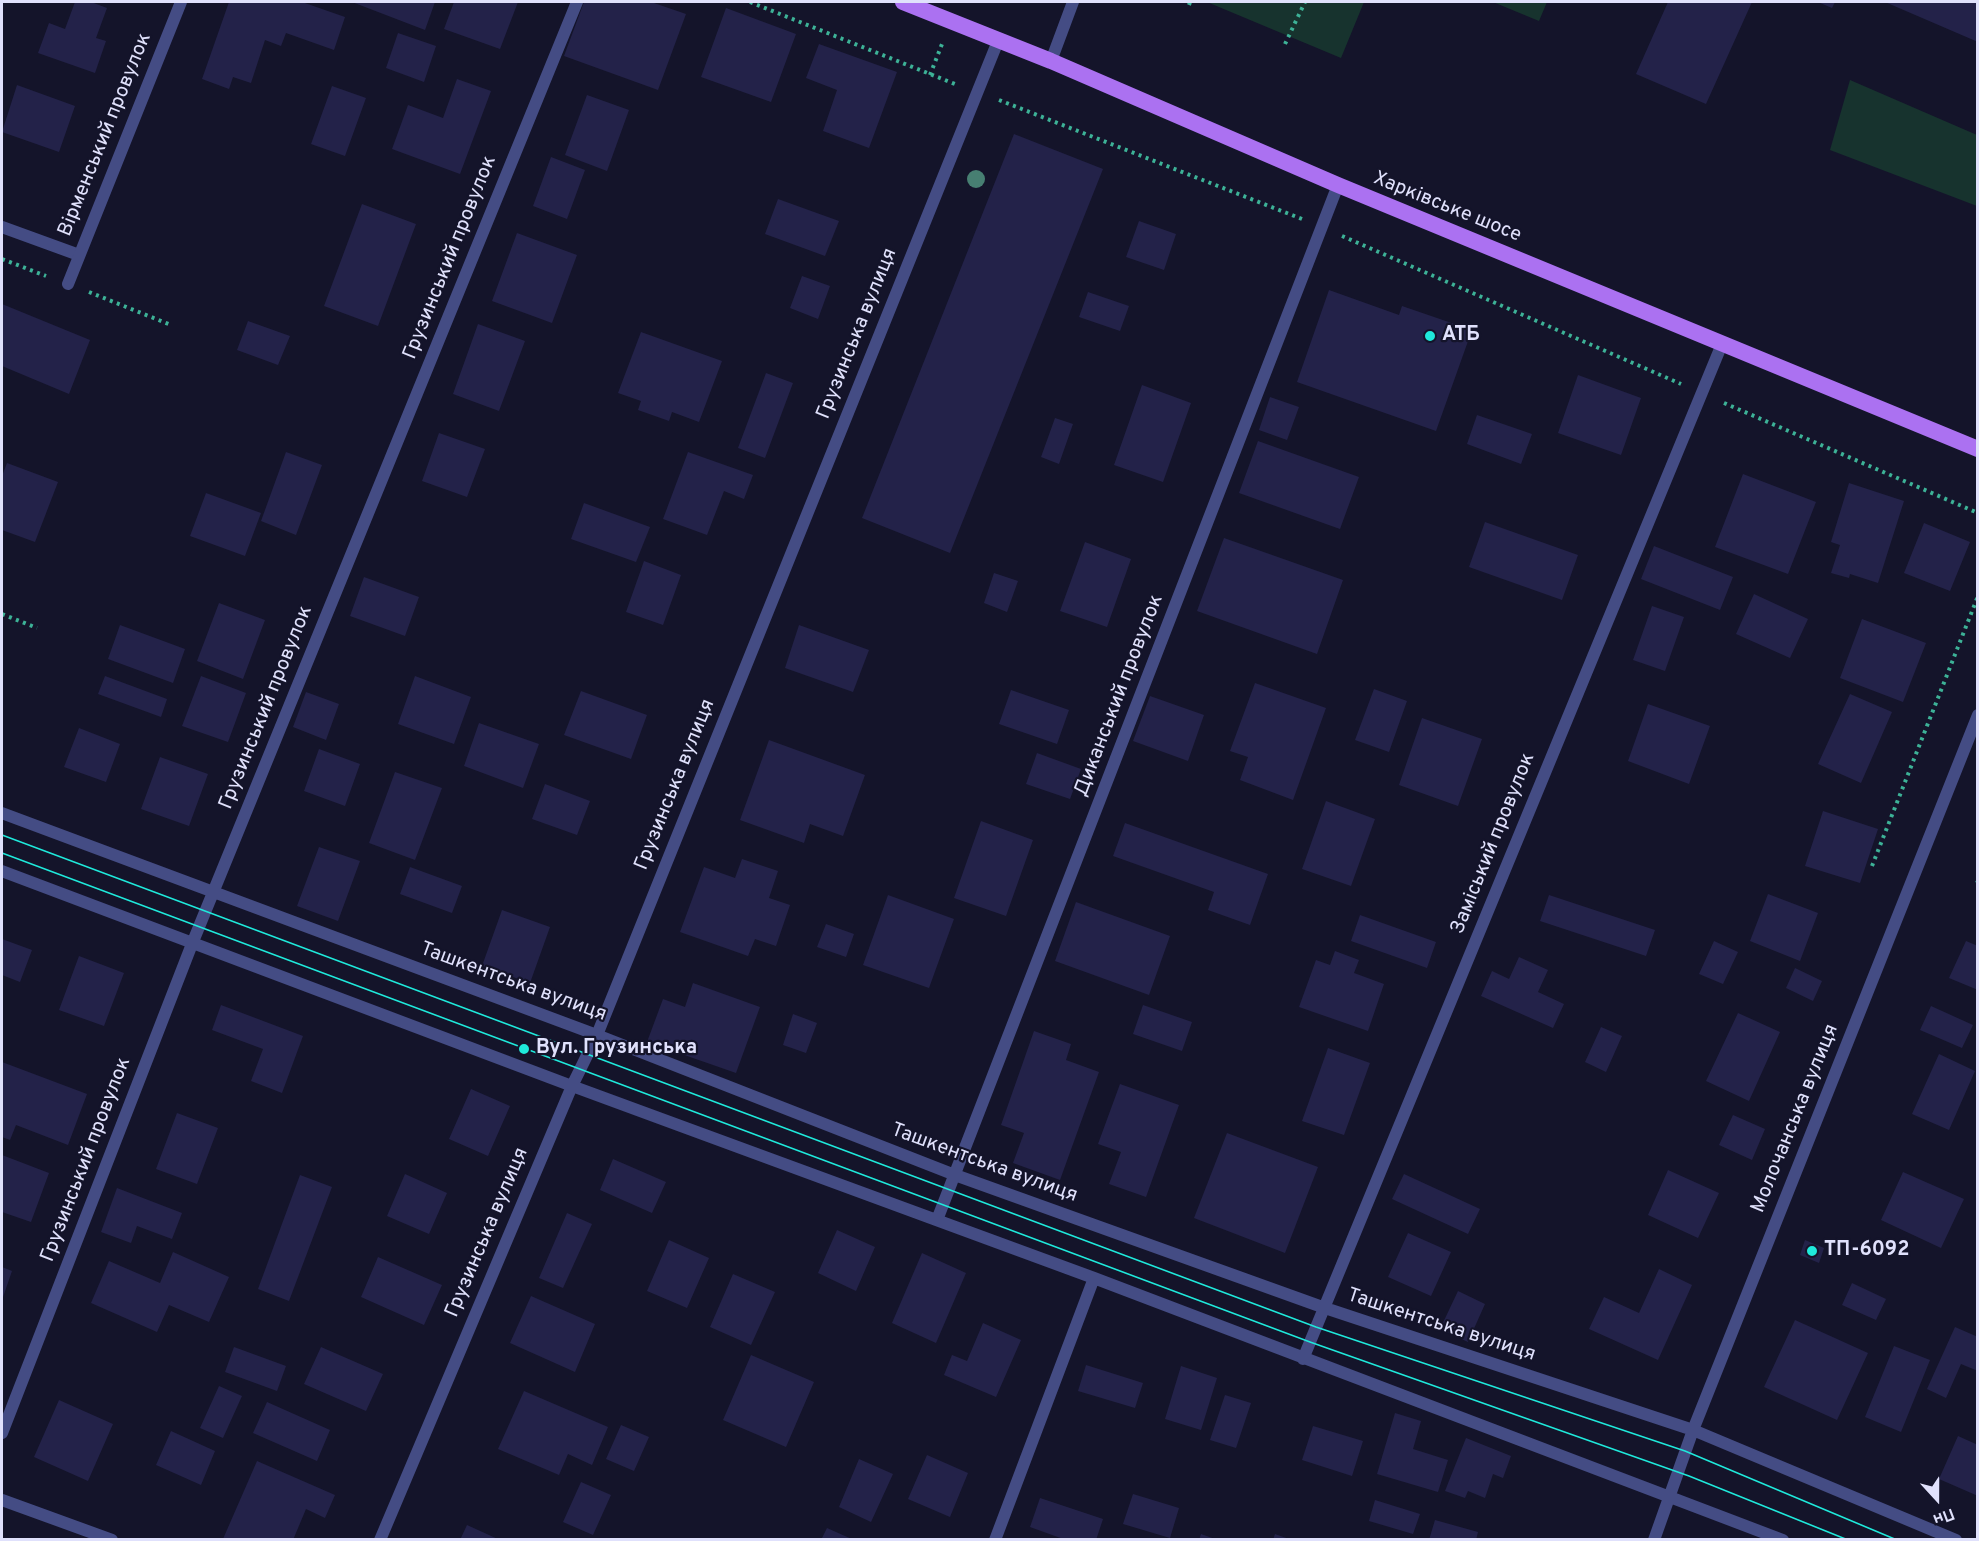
<!DOCTYPE html>
<meta charset="utf-8">
<style>
body{margin:0}
#map{position:relative;width:1979px;height:1541px;overflow:hidden;background:#14142a;font-family:Overpass,sans-serif}
canvas{display:block}
.frame{position:absolute;inset:0;border:3px solid #e0e1fc;pointer-events:none}
.north{position:absolute;left:1907px;top:1469px;width:60px;height:60px;-webkit-text-stroke:4px #14142a;paint-order:stroke;rotate:159deg;font-size:16px;font-weight:700;line-height:24px;text-align:center;color:#e0e1fc}
.north::after{content:'';display:block;margin:auto;width:21px;height:27px;background:#e0e1fc;clip-path:polygon(50% 0,100% 100%,50% 72%,0 100%)}
</style>
<div id="map">
<canvas width="1979" height="1541"></canvas>
<div class="frame"></div>
<div class="north">Пн</div>
</div>
<script>
const g = document.querySelector('canvas').getContext('2d');
g.lineJoin = 'round';
function fillPath(path, color) { g.fillStyle = color; g.fill(path, 'evenodd'); }
const poly = rows => new Path2D(rows.map(r => 'M' + r).join(''));
function strokePath(path, color, width, dash) { g.strokeStyle = color; g.lineWidth = width; g.lineCap = dash ? 'butt' : 'round'; g.setLineDash(dash || []); g.stroke(path); }
function drawText(font, color, halo, rows, align = 'center') {
  g.font = font + ' Overpass,sans-serif'; g.lineWidth = 4.5; g.setLineDash([]); g.textBaseline = 'middle'; g.strokeStyle = halo; g.fillStyle = color; for (const [text, x, y, turn = 0] of rows) {
    g.save(); g.translate(x, y); g.rotate((+turn || 0) * Math.PI / 180); g.textAlign = isNaN(turn) ? turn : align; if (halo) g.strokeText(text, 0, 0); g.fillText(text, 0, 0); g.restore();
  }
}
const green = poly([
 [1207,2,1364,2,1341,58],
 [1493,2,1547,2,1539,21],
 [1850,80,1977,135,1977,206,1830,150]
]);
const building = poly([
 [75,2,91,2,107,8,96,38,106,41,95,73,38,53,49,23,65,29],
 [229,2,302,2,345,17,334,50,286,33,281,46,265,40,251,83,233,77,229,89,202,79],
 [352,2,435,2,425,30],
 [454,2,518,2,500,49,444,29],
 [584,2,651,2,686,14,658,90,564,56],
 [1668,2,1752,2,1706,104,1636,74],
 [1818,2,1835,2,1832,8],
 [1885,2,1978,2,1978,42],
 [726,8,796,34,771,102,701,77],
 [398,33,436,46,424,82,386,68],
 [819,44,897,72,869,148,823,131,837,90,806,78],
 [457,79,491,91,460,174,392,149,408,105,443,118],
 [17,85,75,106,59,152,2,132],
 [332,86,366,98,345,156,311,144],
 [587,95,629,110,607,171,565,155],
 [1014,134,1103,169,950,553,862,518],
 [551,157,585,170,567,219,533,206],
 [778,199,839,221,825,256,765,234],
 [362,204,416,224,378,326,324,306],
 [1139,221,1176,234,1164,270,1126,257],
 [517,233,577,255,552,323,492,301],
 [802,276,830,286,818,319,790,308],
 [1329,290,1399,315,1402,306,1472,330,1436,431,1297,382],
 [1088,292,1129,306,1120,331,1079,317],
 [2,304,90,340,69,394,2,366],
 [248,321,290,336,278,365,237,350],
 [478,324,525,341,499,411,453,394],
 [641,332,722,361,699,422,672,412,669,421,638,410,641,401,618,393],
 [766,373,793,383,765,458,738,448],
 [1578,375,1641,398,1621,455,1558,433],
 [1142,385,1191,403,1163,482,1114,465],
 [1270,397,1299,407,1287,440,1259,430],
 [1477,415,1532,434,1521,464,1467,444],
 [1055,418,1073,424,1059,464,1041,457],
 [439,433,485,449,467,497,422,481],
 [1258,441,1359,477,1340,529,1239,493],
 [286,452,322,465,296,535,261,521],
 [688,452,753,475,744,499,724,491,707,535,663,519],
 [7,463,58,482,35,542,2,530,2,476],
 [1743,474,1816,502,1788,574,1715,547],
 [1849,483,1904,501,1878,583,1850,574,1849,578,1831,573,1840,545,1831,542],
 [206,493,261,513,245,556,190,536],
 [584,503,650,527,636,562,571,539],
 [1485,522,1578,555,1562,600,1469,567],
 [1924,523,1970,542,1950,591,1904,573],
 [1224,538,1343,580,1317,654,1197,611],
 [1085,542,1131,559,1107,627,1060,611],
 [1654,546,1733,577,1720,610,1641,579],
 [644,561,681,575,663,625,626,612],
 [994,573,1018,581,1007,612,984,603],
 [364,577,419,597,405,636,350,616],
 [1754,594,1808,619,1790,658,1736,634],
 [219,603,265,620,243,679,197,661],
 [1652,606,1684,617,1665,671,1633,660],
 [1862,619,1926,643,1903,702,1840,678],
 [120,625,185,649,173,683,108,659],
 [799,625,869,650,853,692,785,668],
 [105,676,167,699,161,717,98,694],
 [201,676,246,693,228,742,182,726],
 [415,676,471,697,454,744,398,724],
 [1255,683,1326,708,1293,800,1240,780,1248,757,1230,751],
 [1374,689,1407,701,1389,752,1355,740],
 [1011,690,1069,710,1057,744,999,724],
 [581,691,647,715,631,759,564,735],
 [306,692,339,704,326,740,293,727],
 [1850,694,1892,712,1861,783,1818,764],
 [1150,696,1204,715,1188,761,1133,741],
 [1648,704,1710,726,1689,784,1628,761],
 [1422,718,1482,739,1458,806,1399,785],
 [479,723,539,744,523,788,464,766],
 [79,728,120,744,106,782,64,767],
 [769,740,865,775,843,836,810,824,804,843,740,820],
 [319,749,360,764,345,806,304,791],
 [1037,753,1081,769,1070,799,1026,784],
 [160,757,208,774,189,826,141,809],
 [395,772,442,788,415,860,369,843],
 [545,784,590,801,577,835,532,819],
 [1326,801,1375,819,1351,886,1302,869],
 [1823,811,1878,829,1860,883,1805,866],
 [981,821,1033,840,1006,916,954,898],
 [1125,823,1268,874,1250,925,1208,910,1214,892,1113,856],
 [319,847,360,861,338,921,297,906],
 [742,859,778,871,769,898,790,905,776,946,755,939,748,956,680,932,704,867,735,878],
 [410,867,462,886,452,913,400,894],
 [1768,894,1818,913,1800,961,1750,941],
 [888,895,954,919,929,988,863,965],
 [1549,895,1655,930,1646,956,1540,921],
 [1076,902,1170,936,1149,995,1055,961],
 [502,910,550,927,530,983,482,966],
 [1360,915,1436,942,1427,968,1351,941],
 [826,924,854,934,846,957,817,947],
 [2,939,32,950,20,982,2,975],
 [1714,941,1738,952,1723,984,1699,974],
 [1966,941,1978,946,1978,990,1949,978],
 [1335,951,1359,960,1354,973,1384,984,1368,1031,1299,1007,1316,960,1330,965],
 [79,956,124,973,104,1026,59,1010],
 [1519,957,1548,970,1538,992,1564,1004,1553,1028,1481,996,1492,971,1509,979],
 [1795,968,1822,981,1813,1001,1786,988],
 [693,983,760,1007,736,1073,647,1042,663,999,685,1007],
 [221,1005,303,1036,282,1093,251,1081,263,1049,212,1030],
 [1143,1005,1192,1022,1182,1051,1133,1034],
 [1931,1006,1973,1025,1962,1048,1920,1030],
 [1738,1013,1780,1032,1749,1101,1706,1081],
 [793,1014,817,1023,806,1053,783,1045],
 [1601,1027,1622,1036,1606,1072,1585,1062],
 [1034,1031,1071,1044,1066,1060,1099,1072,1060,1180,1013,1163,1024,1133,1001,1125],
 [1328,1048,1370,1063,1344,1135,1302,1121],
 [1939,1054,1975,1071,1949,1130,1912,1114],
 [2,1062,87,1094,68,1145,16,1125,10,1140,2,1137],
 [1120,1084,1179,1105,1146,1197,1109,1184,1121,1152,1098,1144],
 [471,1089,510,1106,488,1156,449,1139],
 [177,1113,218,1128,197,1184,156,1169],
 [1733,1115,1765,1129,1752,1160,1719,1145],
 [1227,1133,1318,1167,1285,1253,1194,1218],
 [2,1155,49,1173,31,1222,2,1212],
 [613,1159,666,1182,652,1213,600,1190],
 [1668,1170,1719,1193,1698,1238,1648,1215],
 [1903,1172,1964,1199,1941,1248,1881,1220],
 [405,1174,447,1193,429,1234,387,1216],
 [1404,1174,1480,1209,1468,1234,1392,1199],
 [300,1175,332,1187,289,1301,258,1289],
 [117,1188,182,1213,172,1239,137,1226,131,1243,101,1232],
 [567,1213,592,1224,563,1288,539,1278],
 [837,1230,875,1247,856,1291,818,1273],
 [1408,1233,1451,1252,1431,1296,1388,1277],
 [669,1240,709,1258,687,1308,647,1291],
 [1805,1240,1824,1248,1819,1263,1800,1255],
 [173,1252,229,1277,209,1322,169,1305,157,1332,91,1303,109,1261,160,1283],
 [922,1253,966,1273,936,1343,892,1323],
 [378,1257,442,1285,424,1325,361,1297],
 [2,1267,12,1271,2,1300],
 [1659,1269,1692,1285,1658,1360,1589,1329,1604,1297,1639,1313],
 [733,1274,775,1292,751,1345,710,1327],
 [1852,1283,1886,1299,1876,1320,1842,1305],
 [1458,1291,1485,1304,1468,1342,1440,1329],
 [531,1296,595,1324,575,1372,510,1343],
 [1795,1320,1868,1353,1837,1420,1764,1387],
 [983,1323,1021,1340,996,1397,944,1375,952,1355,967,1361],
 [1955,1327,1978,1337,1978,1371,1961,1364,1946,1398,1927,1389],
 [1894,1346,1930,1360,1901,1432,1865,1417],
 [234,1347,286,1366,277,1391,225,1372],
 [321,1347,383,1374,366,1411,304,1384],
 [751,1355,814,1382,786,1447,723,1420],
 [1086,1365,1143,1383,1135,1408,1078,1391],
 [1181,1366,1217,1378,1201,1430,1165,1419],
 [219,1386,242,1396,223,1438,200,1428],
 [524,1391,608,1427,592,1465,568,1454,559,1475,498,1449],
 [1225,1395,1251,1403,1236,1448,1210,1440],
 [59,1400,113,1424,88,1481,34,1457],
 [267,1402,330,1430,317,1461,253,1433],
 [1395,1413,1421,1421,1413,1449,1448,1460,1438,1492,1377,1474],
 [621,1425,649,1437,634,1471,606,1459],
 [1313,1426,1363,1441,1352,1476,1302,1460],
 [171,1431,215,1451,201,1485,156,1465],
 [1958,1436,1978,1445,1978,1496,1939,1479],
 [1466,1438,1511,1456,1503,1478,1493,1474,1485,1498,1468,1491,1465,1498,1445,1491],
 [927,1455,968,1473,950,1517,908,1499],
 [859,1459,893,1474,871,1522,839,1507],
 [257,1461,335,1495,325,1518,306,1509,293,1540,223,1539],
 [581,1482,611,1495,593,1535,563,1522],
 [1133,1494,1179,1508,1170,1538,1123,1524],
 [1040,1498,1103,1519,1096,1540,1066,1540,1030,1527],
 [1375,1500,1420,1514,1413,1534,1369,1521],
 [1435,1520,1478,1532,1476,1540,1429,1540],
 [467,1525,500,1540,460,1540],
 [827,1528,854,1540,821,1540],
 [1201,1534,1215,1539,1215,1540,1199,1540],
 [1275,1534,1289,1539,1289,1540,1273,1540]
]);
const path = poly([
 [750,2,955,84],
 [1189,5,1190,2],
 [1285,44,1305,2],
 [930,75,942,44],
 [999,100,1302,219],
 [1342,236,1681,384],
 [2,259,46,276],
 [89,292,171,325],
 [1724,403,1978,513],
 [2,614,37,628],
 [1872,866,1978,596],
 [1977,883,1978,881]
]);
const service = poly([
 [2,227,79,255]
]);
const minor = poly([
 [68,284,181,2],
 [2,813,597,1035,955,1175,1325,1308,1693,1430,1956,1540],
 [2,871,572,1086,1094,1278,1783,1540],
 [937,1220,1338,185],
 [1303,1359,1722,344],
 [2,1433,192,944,577,2],
 [2,1500,112,1540],
 [380,1540,572,1086,597,1035,998,41],
 [995,1540,1094,1278],
 [1654,1540,1693,1430,1978,715]
]);
const tertiary = poly([
 [1051,61,1073,2]
]);
const primary = poly([
 [903,2,1051,61,1338,185,1978,449]
]);
const tram = poly([
 [2,835,1316,1327,1685,1451,1897,1540],
 [2,853,1310,1342,1689,1476,1848,1540]
]);
const trees = [
 [976,179]
];
const markers = [
 [1430,336,6,"#1fe9db"],
 [524,1049,6,"#1fe9db"],
 [1812,1251,6,"#1fe9db"]
];
const streetNames = [
 ["Вірменський провулок",106,135,-68],
 ["Харківське шосе",1447,208,22],
 ["Грузинський провулок",451,258,-68],
 ["Грузинська вулиця",858,334,-68],
 ["Диканський провулок",1120,696,-69],
 ["Грузинський провулок",267,708,-68],
 ["Грузинська вулиця",676,785,-68],
 ["Заміський провулок",1494,844,-68],
 ["Ташкентська вулиця",513,983,20],
 ["Молочанська вулиця",1796,1119,-68],
 ["Грузинський провулок",87,1160,-69],
 ["Ташкентська вулиця",984,1164,20],
 ["Грузинська вулиця",488,1233,-67],
 ["Ташкентська вулиця",1441,1326,18]
];
const poiNames = [
 ["АТБ",1442,336],
 ["Вул. Грузинська",536,1049],
 ["ТП-6092",1824,1251]
];
fillPath(green, '#17332e');
fillPath(building, '#232249');
strokePath(path, '#3db297', 4, [3, 4.5]);
strokePath(service, '#444c84', 12);
strokePath(minor, '#444c84', 12);
strokePath(tertiary, '#444c84', 12);
strokePath(primary, '#ab71f1', 16);
strokePath(tram, '#1fe9db', 1.5);
g.fillStyle = '#477f72';
for (const [x, y] of trees) { g.beginPath(); g.arc(x, y, 9, 0, 2 * Math.PI); g.fill(); }
for (const [x, y, r, color] of markers) { const dot = new Path2D(); dot.arc(x, y, r, 0, 2 * Math.PI); g.fillStyle = color; g.fill(dot); strokePath(dot, '#14142a', 2); }
drawText('20px', '#e0e1fc', '#14142a', streetNames);
drawText('bold 20px', '#e0e1fc', '#14142a', poiNames, 'left');
</script>
